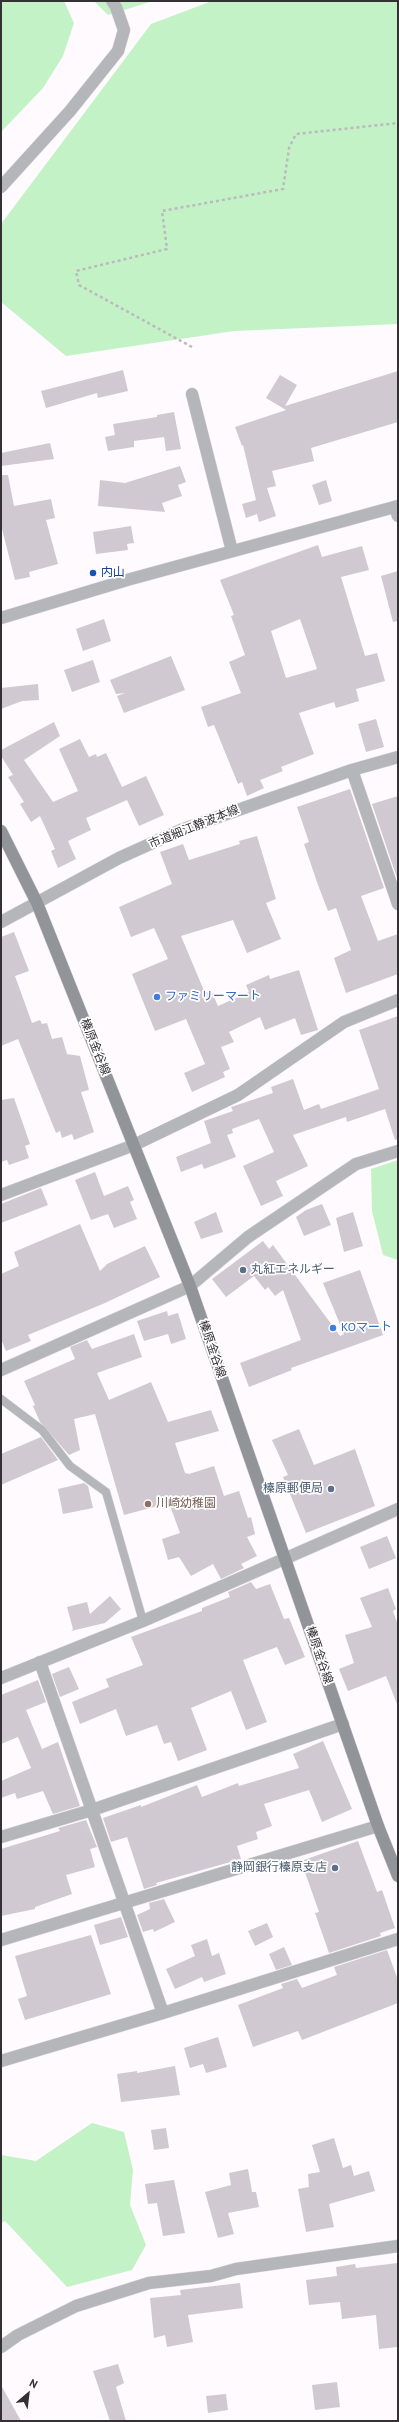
<!DOCTYPE html>
<meta charset="utf-8">
<style>
body{margin:0}
#map{position:relative;width:399px;height:2422px;overflow:hidden;background:#fefafe;font-family:"PT Sans",sans-serif}
canvas{display:block}
.frame{position:absolute;inset:0;border:2px solid #343134;pointer-events:none}
.north{position:absolute;left:8px;top:2374px;width:40px;height:40px;-webkit-text-stroke:3px #fff;paint-order:stroke;rotate:28deg;font-size:11px;font-weight:700;line-height:16px;text-align:center;color:#343134}
.north::after{content:'';display:block;margin:auto;width:14px;height:18px;background:#343134;clip-path:polygon(50% 0,100% 100%,50% 72%,0 100%)}
</style>
<div id="map">
<canvas width="399" height="2422"></canvas>
<div class="frame"></div>
<div class="north">N</div>
</div>
<script>
const g = document.querySelector('canvas').getContext('2d');
g.lineJoin = 'round';
function fillPath(path, color) { g.fillStyle = color; g.fill(path, 'evenodd'); }
const poly = rows => new Path2D(rows.map(r => 'M' + r).join(''));
function strokePath(path, color, width, dash) { g.strokeStyle = color; g.lineWidth = width; g.lineCap = dash ? 'butt' : 'round'; g.setLineDash(dash || []); g.stroke(path); }
function drawText(font, color, halo, rows, align = 'center') {
  g.font = font + ' "PT Sans","Noto Sans JP",sans-serif'; g.lineWidth = 3.5; g.setLineDash([]); g.textBaseline = 'middle'; g.strokeStyle = halo; g.fillStyle = color; for (const [text, x, y, turn = 0] of rows) {
    g.save(); g.translate(x, y); g.rotate((+turn || 0) * Math.PI / 180); g.textAlign = isNaN(turn) ? turn : align; if (halo) g.strokeText(text, 0, 0); g.fillText(text, 0, 0); g.restore();
  }
}
const green = poly([
 [1,1,64,1,74,23,63,56,43,88,1,132],
 [94,1,153,1,108,15],
 [212,1,398,1,398,324,234,331,66,356,1,302,1,224,151,24],
 [398,1160,398,1260,383,1255,372,1211,371,1169],
 [92,2123,124,2132,133,2170,130,2205,146,2245,132,2270,67,2287,5,2221,1,2223,1,2155,36,2161]
]);
const building = poly([
 [123,370,128,391,98,398,97,393,46,408,41,391],
 [398,371,398,422,311,448,314,461,272,471,276,486,267,488,276,516,259,522,257,514,246,518,242,504,256,500,243,445,242,446,235,427,286,410,266,398,280,375,297,385,285,406],
 [174,412,181,449,166,451,164,437,134,441,134,447,108,451,105,437,115,435,113,424,157,417,157,415],
 [50,443,54,459,1,466,1,453],
 [180,466,186,482,178,485,182,496,162,503,165,512,98,506,100,480,125,483],
 [1,475,8,475,14,506,51,499,55,518,46,520,58,564,29,572,30,577,15,580,1,525],
 [326,480,332,501,319,505,312,485],
 [131,526,134,543,127,544,128,550,96,554,93,532],
 [318,545,322,557,362,546,369,570,341,577,365,656,377,653,385,681,356,689,359,701,336,708,334,702,299,713,314,754,281,767,283,771,260,780,264,788,247,796,242,782,238,784,214,725,208,727,201,707,241,693,229,662,245,655,231,616,234,615,220,580],
 [300,619,317,669,286,678,271,631],
 [398,571,398,621,393,622,381,576],
 [104,619,111,641,83,651,76,629],
 [171,656,185,690,124,713,117,696,125,693,116,694,110,680],
 [93,660,100,682,72,692,64,670],
 [38,684,39,700,22,701,1,709,1,688],
 [376,719,384,747,366,752,358,724],
 [54,722,60,736,24,760,53,802,78,791,59,749,80,739,89,757,96,754,97,757,106,753,122,787,146,776,164,815,139,826,127,800,86,818,91,830,68,841,76,859,58,868,51,851,55,849,40,816,31,822,20,804,24,802,8,777,13,775,1,756,1,750],
 [350,789,384,888,361,896,378,941,398,934,398,974,346,993,334,958,351,950,336,908,328,911,318,885,304,844,309,842,297,807],
 [398,796,398,881,372,804],
 [257,836,276,899,266,903,281,939,247,953,233,920,181,936,205,993,211,990,218,1006,249,992,246,985,269,975,270,979,299,970,318,1030,301,1035,295,1018,265,1030,260,1017,229,1032,234,1042,221,1047,230,1069,223,1072,225,1077,192,1092,184,1073,205,1064,186,1019,155,1031,132,974,168,959,154,928,131,937,119,907,172,884,160,852,183,844,189,860,240,844,239,841],
 [14,932,29,971,15,976,32,1023,40,1020,42,1024,47,1023,52,1039,62,1037,67,1054,80,1056,89,1090,81,1092,94,1132,74,1140,72,1134,62,1138,60,1131,56,1133,18,1039,1,1046,1,937],
 [398,1016,398,1139,395,1140,385,1109,347,1122,346,1117,293,1135,308,1166,276,1181,283,1196,261,1206,243,1166,274,1152,259,1119,232,1129,233,1133,227,1135,236,1157,204,1169,202,1164,181,1172,176,1157,211,1143,204,1121,233,1111,231,1107,273,1093,271,1087,293,1079,304,1110,319,1104,321,1109,379,1089,359,1030],
 [14,1098,30,1144,25,1146,29,1158,9,1165,7,1160,1,1162,1,1100],
 [95,1172,104,1196,128,1186,134,1200,130,1202,137,1219,114,1228,108,1214,91,1220,75,1180],
 [41,1188,48,1205,1,1223,1,1204],
 [322,1204,331,1225,304,1236,296,1217,306,1210],
 [216,1212,223,1232,201,1239,194,1222],
 [353,1212,363,1246,344,1252,336,1218],
 [80,1224,100,1271,107,1264,145,1246,160,1277,105,1303,28,1335,31,1341,6,1351,1,1339,1,1274,19,1266,14,1252],
 [263,1241,269,1249,273,1245,340,1336,344,1334,323,1283,360,1270,383,1335,291,1368,292,1370,249,1387,240,1363,301,1340,283,1290,275,1296,268,1287,265,1290,254,1276,226,1297,212,1279],
 [167,1311,168,1316,178,1313,186,1339,171,1344,168,1334,144,1341,137,1321],
 [134,1334,142,1357,97,1373,109,1400,151,1382,168,1422,211,1410,219,1431,175,1443,185,1473,189,1474,214,1466,224,1496,239,1491,248,1518,251,1517,255,1534,247,1537,257,1556,241,1564,244,1568,221,1579,213,1564,191,1576,179,1557,168,1560,162,1539,180,1533,169,1503,124,1515,95,1414,74,1419,80,1450,69,1455,40,1422,33,1406,35,1405,24,1381,75,1359,70,1347,87,1340,92,1349],
 [299,1429,314,1465,355,1449,375,1506,306,1533,283,1477,288,1475,272,1440],
 [41,1437,58,1460,1,1485,1,1454],
 [84,1483,88,1486,93,1508,63,1514,58,1489],
 [387,1536,396,1558,369,1569,360,1547],
 [251,1582,256,1589,270,1584,284,1619,289,1618,305,1657,285,1665,277,1647,243,1660,267,1722,246,1730,231,1691,191,1708,207,1750,178,1761,171,1742,164,1744,157,1725,126,1736,116,1709,80,1724,72,1702,109,1687,106,1679,143,1665,131,1637,202,1611,202,1608,230,1597,228,1592],
 [388,1588,396,1609,393,1611,398,1625,397,1704,386,1676,348,1691,339,1669,354,1663,345,1635,372,1627,360,1598],
 [110,1596,121,1609,105,1623,71,1631,73,1629,67,1607,87,1602,90,1614],
 [69,1667,79,1689,60,1697,52,1674],
 [38,1680,46,1702,26,1710,42,1749,58,1742,80,1806,53,1814,43,1791,17,1799,15,1793,1,1798,1,1781,31,1768,18,1737,1,1744,1,1695],
 [323,1741,352,1809,322,1822,309,1790,264,1804,272,1826,256,1832,258,1839,237,1846,241,1859,156,1883,157,1885,144,1889,127,1837,111,1842,103,1818,141,1805,141,1807,197,1785,202,1797,238,1783,239,1786,299,1768,293,1754],
 [86,1820,97,1847,90,1849,95,1867,66,1875,72,1894,35,1907,35,1909,1,1916,1,1849,60,1831,58,1828],
 [358,1841,377,1892,382,1890,395,1928,380,1933,381,1936,329,1953,315,1913,319,1912,301,1861],
 [164,1899,175,1922,154,1932,153,1929,143,1932,137,1915,150,1909,149,1903],
 [121,1917,128,1937,100,1945,94,1925],
 [267,1923,273,1937,255,1946,248,1931],
 [91,1935,111,1994,25,2020,18,1999,27,1996,15,1956],
 [207,1939,212,1956,219,1953,226,1974,204,1982,202,1977,175,1989,166,1969,195,1956,191,1945],
 [284,1947,292,1965,276,1970,269,1954],
 [387,1950,398,1980,398,2003,302,2040,298,2031,253,2047,238,2005,283,1988,281,1984,297,1979,302,1988,337,1975,334,1967],
 [218,2037,227,2067,206,2073,203,2064,190,2068,184,2048],
 [175,2066,180,2095,121,2102,117,2074,137,2071,137,2073],
 [166,2128,169,2148,154,2150,151,2130],
 [334,2138,343,2168,351,2165,354,2176,369,2171,375,2191,329,2204,334,2227,306,2232,298,2189,309,2187,308,2174,320,2172,312,2145],
 [248,2169,252,2192,256,2192,259,2207,228,2213,234,2234,218,2238,205,2192,231,2185,229,2173],
 [174,2180,185,2233,163,2236,157,2203,148,2204,145,2184],
 [398,2263,398,2347,379,2349,376,2315,342,2319,340,2302,309,2305,306,2280,337,2276,336,2267,355,2264,356,2268],
 [240,2283,243,2308,188,2315,193,2342,167,2347,165,2335,154,2338,150,2298,181,2295,180,2290],
 [118,2364,124,2383,116,2387,126,2421,110,2421,93,2371],
 [337,2382,340,2407,315,2410,312,2385],
 [1,2385,21,2421,1,2421],
 [226,2394,228,2410,208,2413,206,2396]
]);
const path = poly([
 [192,347,79,285,76,271,167,249,162,211,283,189,289,148,296,134,398,123]
]);
const service = poly([
 [1,1399,42,1430,70,1466,106,1492,143,1621]
]);
const minor = poly([
 [1,187,70,111,118,51,124,30,116,7,112,1],
 [192,394,232,551],
 [395,507,398,516],
 [352,770,398,904],
 [1,922,119,858,181,830,352,770,398,757],
 [1,1195,134,1145,238,1095,344,1022,398,1000],
 [1,1370,190,1286,248,1237,356,1164,398,1151],
 [40,1662,163,2013],
 [1,1678,143,1621,398,1509],
 [1,1837,92,1810,343,1724],
 [1,1940,378,1826],
 [1,2061,163,2013,398,1939],
 [1,2347,18,2335,76,2306,149,2283,211,2276,236,2269,398,2246]
]);
const tertiary = poly([
 [1,618,127,580,398,506]
]);
const secondary = poly([
 [1,831,37,903,190,1286,378,1826,398,1876]
]);
const markers = [
 [93,573,4,"#1a4fb4"],
 [157,997,4,"#3f7fe0"],
 [243,1270,4,"#5c6f8a"],
 [333,1328,4,"#3f7fe0"],
 [331,1489,4,"#5c6f8a"],
 [148,1504,4,"#8d6e63"],
 [335,1868,4,"#5c6f8a"]
];
const transitNames = [
 ["内山",101,573]
];
const streetNames = [
 ["市道細江静波本線",194,827,-22],
 ["榛原金谷線",95,1047,68],
 ["榛原金谷線",212,1349,71],
 ["榛原金谷線",319,1655,71]
];
const shopNames = [
 ["ファミリーマート",165,997],
 ["KOマート",341,1328]
];
const serviceNames = [
 ["丸紅エネルギー",251,1270,"left"],
 ["榛原郵便局",323,1489],
 ["静岡銀行榛原支店",327,1868]
];
const educationNames = [
 ["川崎幼稚園",156,1504]
];
fillPath(green, '#c2f2c6');
fillPath(building, '#d1c9d1');
strokePath(service, '#dad6da', 9);
strokePath(minor, '#dad6da', 13);
strokePath(tertiary, '#dad6da', 13);
strokePath(secondary, '#dad6da', 13);
strokePath(path, '#bdb9bd', 2.5, [3, 3]);
strokePath(service, '#b4b6ba', 8);
strokePath(minor, '#b4b6ba', 12);
strokePath(tertiary, '#b4b6ba', 12);
strokePath(secondary, '#91959a', 12);
for (const [x, y, r, color] of markers) { const dot = new Path2D(); dot.arc(x, y, r, 0, 2 * Math.PI); g.fillStyle = color; g.fill(dot); strokePath(dot, '#fff', 1.5); }
drawText('12px', '#164399', '#fff', transitNames, 'left');
drawText('12px', '#343134', '#fff', streetNames);
drawText('12px', '#366cbe', '#fff', shopNames, 'left');
drawText('12px', '#4e5e75', '#fff', serviceNames, 'right');
drawText('12px', '#785e54', '#fff', educationNames, 'left');
</script>
